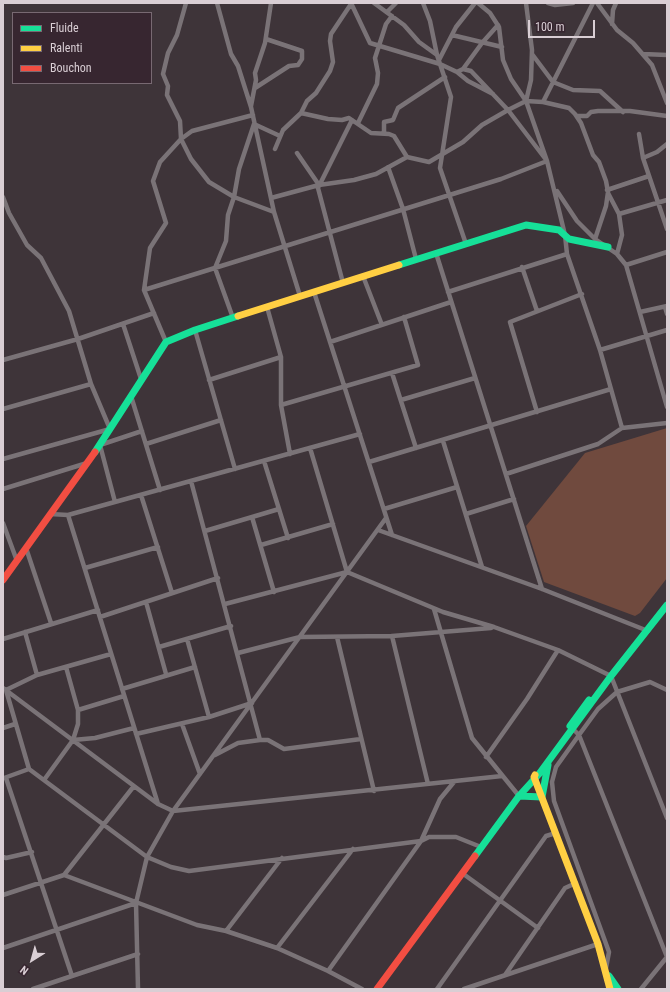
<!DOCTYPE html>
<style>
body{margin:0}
#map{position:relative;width:670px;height:992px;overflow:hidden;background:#3e3439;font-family:"Roboto Condensed",sans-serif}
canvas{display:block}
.frame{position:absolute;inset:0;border:4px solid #d9ced4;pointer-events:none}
.legend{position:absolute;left:12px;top:12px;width:140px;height:72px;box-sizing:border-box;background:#372630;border:1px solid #786972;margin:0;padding:5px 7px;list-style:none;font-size:12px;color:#d9ced4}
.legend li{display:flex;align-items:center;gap:8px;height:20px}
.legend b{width:20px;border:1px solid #786972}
.north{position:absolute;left:12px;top:940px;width:40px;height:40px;-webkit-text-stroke:3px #372630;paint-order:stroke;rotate:217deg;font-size:11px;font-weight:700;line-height:16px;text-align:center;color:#d9ced4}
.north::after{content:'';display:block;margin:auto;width:14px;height:18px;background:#d9ced4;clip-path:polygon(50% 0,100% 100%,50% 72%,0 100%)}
.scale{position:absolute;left:528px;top:20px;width:67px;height:18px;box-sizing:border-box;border:2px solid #d9ced4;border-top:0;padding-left:5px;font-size:12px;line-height:14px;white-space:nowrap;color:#d9ced4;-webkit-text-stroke:3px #372630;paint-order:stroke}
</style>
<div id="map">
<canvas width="670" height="992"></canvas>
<div class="frame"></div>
<ul class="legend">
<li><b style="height:5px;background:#16e098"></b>Fluide</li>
<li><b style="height:5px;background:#ffcf43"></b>Ralenti</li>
<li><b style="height:5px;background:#f24e42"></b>Bouchon</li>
</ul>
<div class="north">N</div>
<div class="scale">100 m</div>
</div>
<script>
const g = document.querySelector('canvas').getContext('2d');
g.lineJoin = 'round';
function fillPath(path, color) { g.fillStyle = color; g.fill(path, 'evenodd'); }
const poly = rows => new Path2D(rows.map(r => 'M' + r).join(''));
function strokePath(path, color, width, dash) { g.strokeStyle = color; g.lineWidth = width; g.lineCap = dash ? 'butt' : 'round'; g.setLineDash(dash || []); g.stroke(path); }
const green = poly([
 [667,428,667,578,640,613,635,616,544,582,526,526,585,453]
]);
const street = poly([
 [186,3,177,35,168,53,163,74,168,86,167,95,180,121,181,139,191,159,209,182,234,197,274,212],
 [217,3,231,54,238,66,251,107,274,212,300,296],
 [351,3,370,43,440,64,457,72,468,81,493,94],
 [374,3,404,25,419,42,437,55],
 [423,3,430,21,437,55,451,97,440,168,466,244],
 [478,3,490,13,499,27,503,60,511,79,526,101],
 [526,3,532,50,531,80,526,101,547,161,565,235,567,254,600,350,622,428],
 [548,3,555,5,573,3],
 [597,3,617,30,633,43,652,65,667,103],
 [387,12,396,3],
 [612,24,613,10,616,3],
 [452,35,502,47],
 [532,54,553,82,573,90,600,91,623,112],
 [643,54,667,55],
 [439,60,456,27,475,3],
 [463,69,482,43,498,25],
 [255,88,289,66,298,65,302,59,302,51,266,39],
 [543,102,569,108,575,114,581,123,593,155,599,162,606,181,608,192,606,206,595,239],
 [251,106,256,80,255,73,265,43,271,3],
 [301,113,328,119,342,120,349,118,371,133,389,134,394,136,407,157],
 [577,116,587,116,591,112,598,111,630,111,667,116],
 [358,123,377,84,378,73,375,58,386,24,392,16],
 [384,132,384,122,393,120,398,108,445,77],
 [639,134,643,158,667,229],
 [275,149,283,130,301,113,307,101,316,93,330,71,333,62,330,41,331,34,351,4],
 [297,153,319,185],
 [643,158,657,152,667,144],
 [388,167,403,209,416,259],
 [607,190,649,176],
 [557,191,577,221,595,239,617,254,626,265,667,407],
 [608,193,619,214,622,235,617,254],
 [3,197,9,213,27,245,41,258,69,311,91,384,110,429,3,459],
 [271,198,319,185,354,180,376,174,407,157,429,162,463,142,482,125,508,110,526,101,543,102,593,3],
 [619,214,667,200],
 [436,253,542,589],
 [626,265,667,252],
 [522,267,537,311],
 [363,276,382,325],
 [343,283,318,188,352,120],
 [144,290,501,179,547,161,508,110,471,71,463,69,457,72],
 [314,292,392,535],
 [448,292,567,254],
 [267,307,281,357,281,405,290,454],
 [665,307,667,314],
 [640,312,667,306],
 [233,318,215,268,226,241,228,215,234,197,239,169,254,124,280,136],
 [123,324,141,379],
 [195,330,235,469],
 [166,342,144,290,150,248,166,223,153,181,160,162,181,139,192,131,253,115],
 [330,342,451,302],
 [600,350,667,330],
 [3,360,78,339,154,313],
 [392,373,416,448],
 [209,380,281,357],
 [131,396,160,490],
 [401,400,475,378],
 [281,405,418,365,404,317],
 [3,409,91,384],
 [537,412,510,322,582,294],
 [443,441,482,567],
 [146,444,221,420],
 [310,448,347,572],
 [264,461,288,538],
 [369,462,611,389],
 [506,474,598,444,622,428,667,423],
 [191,481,260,740],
 [3,489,87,463],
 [141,495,172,593],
 [115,502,100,445,142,431],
 [384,509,457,487],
 [50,514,68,515,360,434],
 [466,514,514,499],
 [68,515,158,804],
 [252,517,274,592],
 [3,523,17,561],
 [378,530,542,589,648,631],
 [205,531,279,509],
 [261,545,333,524],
 [26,548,51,623],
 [85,568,158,547],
 [146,602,166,674],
 [225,604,347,572,443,612,494,627,558,650,611,676,667,818],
 [434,609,472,738,519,796],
 [100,617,218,578],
 [25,632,37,675],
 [392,636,428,784],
 [337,637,374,791],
 [3,639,98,610],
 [187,639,209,717],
 [159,647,231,626],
 [238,653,300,637,392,636,491,628],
 [111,654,37,675,6,690,29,769,147,857,171,867,189,871,421,841,429,837,456,837,481,847],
 [3,688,134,786,158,804,173,811,502,776],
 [122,689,195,667],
 [78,710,124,696],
 [182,724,200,774],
 [571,727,579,735,667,957],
 [3,728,15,724],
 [136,734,209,717,252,703],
 [73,740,95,738,134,728],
 [215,755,238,743,260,740,268,740,284,749,361,739],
 [486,757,527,699,558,650],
 [4,778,29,769],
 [6,778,72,976],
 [44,780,73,740,78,724,78,710,66,667],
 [3,857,6,858,32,852],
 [462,873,538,928],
 [64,875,197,925,226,931,277,948,328,971,362,989],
 [3,895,64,875,134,786],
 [226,931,282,858],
 [3,948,136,903],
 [277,948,353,849],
 [606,968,609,952,554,801,552,782,556,767,579,735,598,709,617,692,650,682,667,690],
 [328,971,421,841,440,799,454,782],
 [505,975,565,888,576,883],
 [33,989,138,954],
 [138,989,136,903,147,857,173,811,386,518],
 [437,989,546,836,556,833],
 [464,989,598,944],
 [641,989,667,957]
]);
const fast = poly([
 [399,265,526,225,559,230,569,239,608,247],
 [95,452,166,342,195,330,238,316],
 [570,726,589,700],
 [519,796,542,797,548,765],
 [475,856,519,796,539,774,611,676,667,605],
 [609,976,618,989]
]);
const slow = poly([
 [238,316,399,265],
 [535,775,534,777,598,944,610,989]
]);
const jam = poly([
 [3,580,95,452],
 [377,989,475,856]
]);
fillPath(green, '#704a3e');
strokePath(street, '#7a7377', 4.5);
strokePath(fast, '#16e098', 7);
strokePath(slow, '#ffcf43', 7);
strokePath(jam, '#f24e42', 7);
</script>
